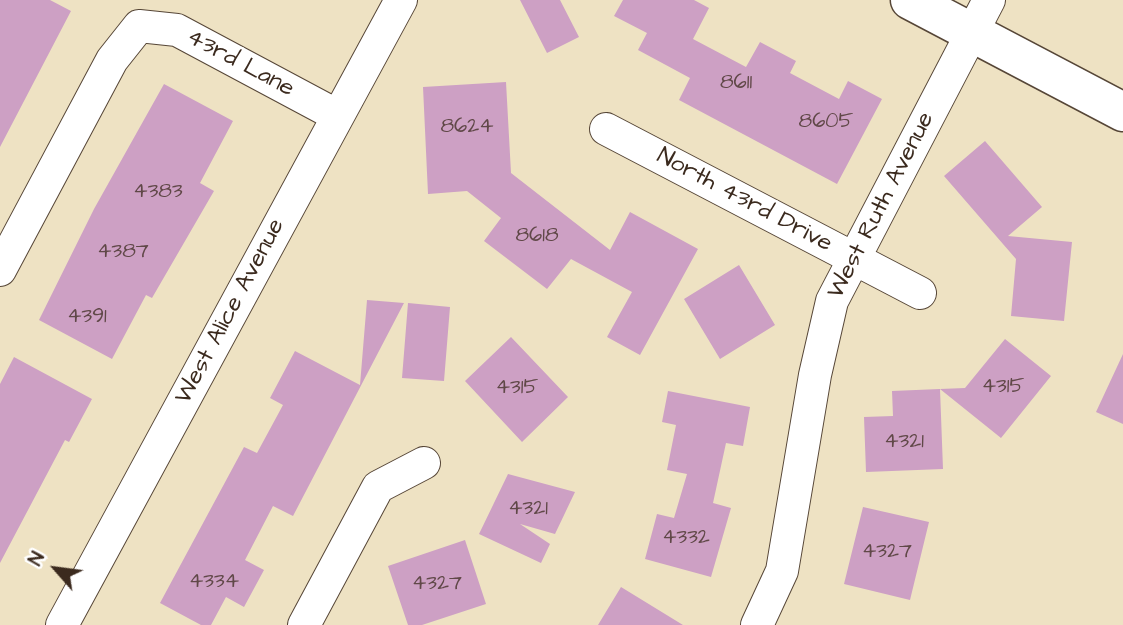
<!DOCTYPE html>
<style>
body{margin:0}
#map{position:relative;width:1123px;height:625px;overflow:hidden;background:#eee2c3;font-family:"Architects Daughter",sans-serif}
canvas{display:block}
.north{position:absolute;left:21px;top:534px;width:70px;height:70px;-webkit-text-stroke:5px #fff;paint-order:stroke;rotate:298deg;font-size:19px;font-weight:700;line-height:28px;text-align:center;color:#3b2a1e}
.north::after{content:'';display:block;margin:auto;width:24px;height:32px;background:#3b2a1e;clip-path:polygon(50% 0,100% 100%,50% 72%,0 100%)}
</style>
<div id="map">
<canvas width="1123" height="625"></canvas>
<div class="north">N</div>
</div>
<script>
const g = document.querySelector('canvas').getContext('2d');
g.lineJoin = 'round';
function fillPath(path, color) { g.fillStyle = color; g.fill(path, 'evenodd'); }
const poly = rows => new Path2D(rows.map(r => 'M' + r).join(''));
function strokePath(path, color, width, dash) { g.strokeStyle = color; g.lineWidth = width; g.lineCap = dash ? 'butt' : 'round'; g.setLineDash(dash || []); g.stroke(path); }
function drawText(font, color, halo, rows, align = 'center') {
  g.font = font + ' "Architects Daughter",sans-serif'; g.lineWidth = 5; g.setLineDash([]); g.textBaseline = 'middle'; g.strokeStyle = halo; g.fillStyle = color; for (const [text, x, y, turn = 0] of rows) {
    g.save(); g.translate(x, y); g.rotate((+turn || 0) * Math.PI / 180); g.textAlign = isNaN(turn) ? turn : align; if (halo) g.strokeText(text, 0, 0); g.fillText(text, 0, 0); g.restore();
  }
}
const building = poly([
 [0,0,50,0,71,11,0,147],
 [520,0,560,0,579,37,547,53],
 [623,0,694,0,709,8,693,39,746,67,760,42,796,61,790,73,839,99,848,81,882,99,837,184,679,100,690,78,638,50,647,33,614,16],
 [506,82,511,173,610,250,630,212,698,249,640,355,607,337,632,292,571,259,547,289,484,241,501,218,467,191,428,194,423,87],
 [164,84,233,121,200,183,214,191,152,298,146,295,112,359,39,320,94,209],
 [985,141,1042,207,1008,236,1072,242,1064,321,1011,316,1016,259,944,176],
 [739,265,775,325,720,359,684,299],
 [367,300,404,303,293,516,273,506,245,560,264,570,244,607,226,597,211,625,201,625,160,603,244,447,257,453,283,405,270,398,295,351,360,385],
 [408,303,450,307,444,381,402,378],
 [511,337,568,397,522,442,465,381],
 [1005,339,1051,376,1001,438,940,389,965,388],
 [1123,354,1123,424,1096,412],
 [14,357,92,399,69,442,65,440,0,563,0,384],
 [940,389,943,469,866,472,864,417,893,416,892,391],
 [668,391,750,407,743,446,726,443,713,503,731,508,711,577,645,559,657,514,674,518,687,474,667,470,676,425,662,422],
 [508,474,575,492,555,534,520,524,550,544,541,563,479,534],
 [863,507,929,522,910,600,844,584],
 [465,540,486,604,422,625,408,625,388,566],
 [621,587,683,625,598,625]
]);
const street = poly([
 [606,129,920,293],
 [0,270,112,60,139,26,177,30,338,116],
 [62,625,401,0],
 [304,625,378,487,424,463],
 [757,625,782,571,815,375,832,301,989,0]
]);
const secondary = poly([
 [910,0,1123,112]
]);
const numberNames = [
 ["8611",736,84],
 ["8605",826,123],
 ["8624",467,128],
 ["4383",158,193],
 ["8618",537,237],
 ["4387",123,253],
 ["4391",87,318],
 ["4315",1003,388],
 ["4315",517,389],
 ["4321",904,443],
 ["4321",528,510],
 ["4332",686,539],
 ["4327",887,553],
 ["4334",214,583],
 ["4327",437,585]
];
const streetNames = [
 ["43rd Lane",240,64,28],
 ["North 43rd Drive",744,201,28],
 ["West Ruth Avenue",882,206,-63],
 ["West Alice Avenue",231,312,-62]
];
fillPath(building, '#cda0c4');
strokePath(street, '#564637', 34);
strokePath(secondary, '#564637', 41);
strokePath(street, '#fff', 32);
strokePath(secondary, '#fff', 38);
drawText('21px', '#604848', null, numberNames);
drawText('24px', '#3b2a1e', '#fff', streetNames);
</script>
